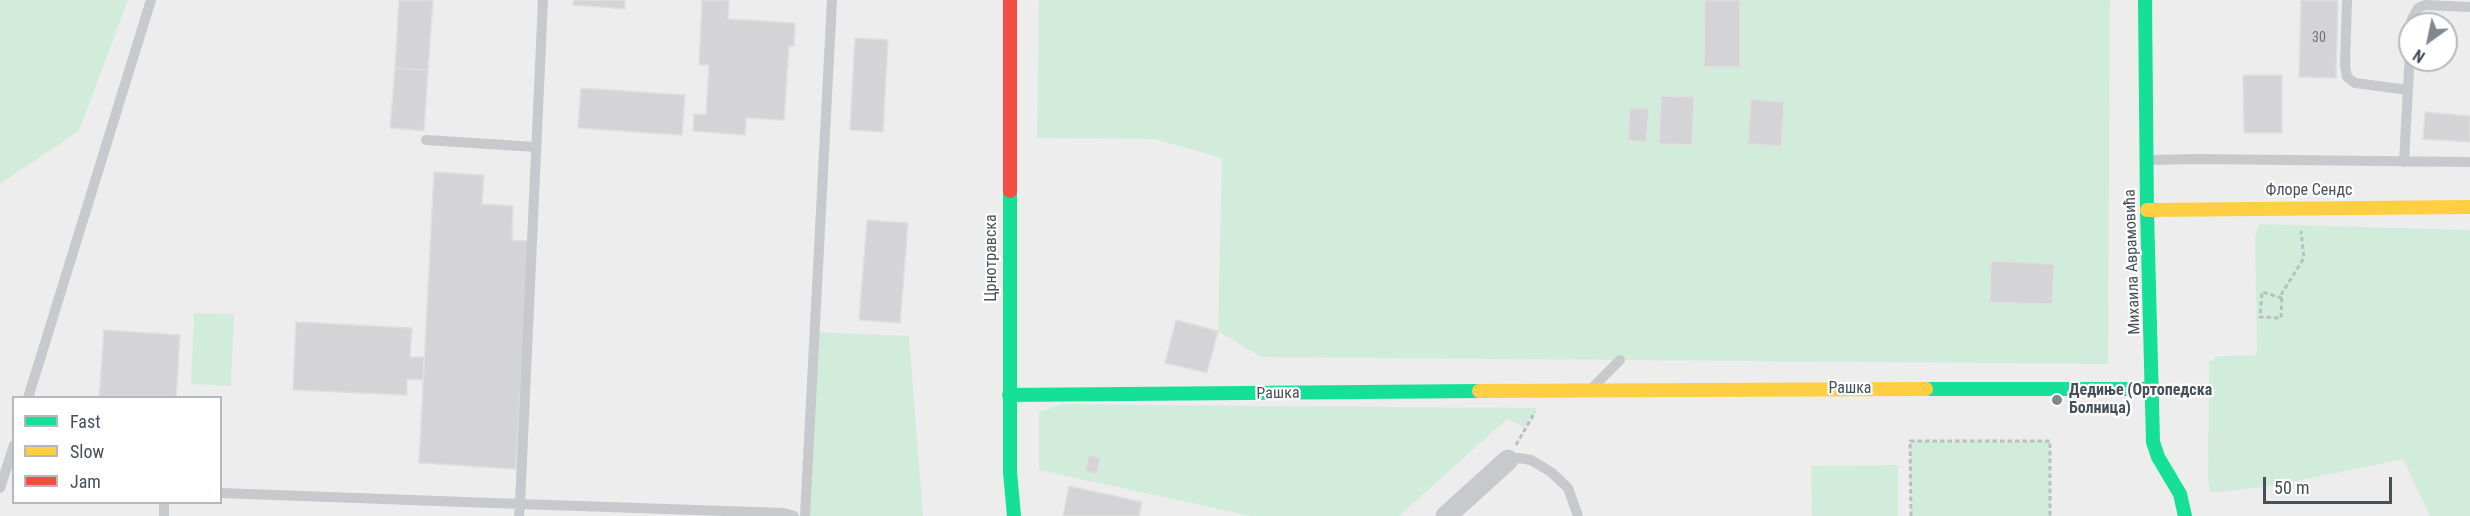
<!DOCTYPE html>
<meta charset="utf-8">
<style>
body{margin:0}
#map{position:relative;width:2470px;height:516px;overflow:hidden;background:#eeeded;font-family:"Roboto Condensed",sans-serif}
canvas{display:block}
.legend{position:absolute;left:12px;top:396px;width:210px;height:108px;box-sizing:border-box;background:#fff;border:2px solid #b5b9bd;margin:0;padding:8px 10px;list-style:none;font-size:18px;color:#465059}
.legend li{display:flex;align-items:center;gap:12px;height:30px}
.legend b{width:30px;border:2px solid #b5b9bd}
.north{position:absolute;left:2398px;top:12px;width:60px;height:60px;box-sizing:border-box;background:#fff;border:2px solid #b5b9bd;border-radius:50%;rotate:213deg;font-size:16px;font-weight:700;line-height:24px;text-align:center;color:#465059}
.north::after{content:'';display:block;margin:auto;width:21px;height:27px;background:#81878d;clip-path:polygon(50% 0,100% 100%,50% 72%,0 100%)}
.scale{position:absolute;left:2263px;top:477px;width:129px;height:27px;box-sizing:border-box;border:3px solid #465059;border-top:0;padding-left:8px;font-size:18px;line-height:21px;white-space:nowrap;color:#465059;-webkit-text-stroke:4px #fff;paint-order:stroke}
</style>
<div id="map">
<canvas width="2470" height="516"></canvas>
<ul class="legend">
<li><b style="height:8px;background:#16e098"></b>Fast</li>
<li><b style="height:8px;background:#ffcf43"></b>Slow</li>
<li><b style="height:8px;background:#f24e42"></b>Jam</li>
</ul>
<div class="north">N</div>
<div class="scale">50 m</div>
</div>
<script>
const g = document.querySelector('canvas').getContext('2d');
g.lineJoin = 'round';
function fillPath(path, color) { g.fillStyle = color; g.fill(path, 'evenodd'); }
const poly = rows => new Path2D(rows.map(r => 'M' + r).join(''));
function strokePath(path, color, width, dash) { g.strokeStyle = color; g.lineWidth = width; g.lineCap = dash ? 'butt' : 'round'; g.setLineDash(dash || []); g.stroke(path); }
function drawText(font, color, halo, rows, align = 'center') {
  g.font = font + ' "Roboto Condensed",sans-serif'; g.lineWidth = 4.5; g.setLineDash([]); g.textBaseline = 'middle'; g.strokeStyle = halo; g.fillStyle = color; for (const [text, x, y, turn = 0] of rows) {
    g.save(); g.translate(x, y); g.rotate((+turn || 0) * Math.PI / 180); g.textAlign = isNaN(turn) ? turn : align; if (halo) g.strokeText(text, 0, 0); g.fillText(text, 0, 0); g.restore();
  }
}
const green = poly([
 [0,0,128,0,79,131,0,184],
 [1039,0,2110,0,2108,364,1261,357,1218,331,1222,158,1154,139,1037,138],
 [2259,224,2470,230,2470,516,2430,516,2403,459,2272,486,2210,493,2208,479,2209,362,2219,356,2257,355,2255,236],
 [194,313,234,314,231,386,191,384],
 [814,332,909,336,923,516,804,516],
 [1063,404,1259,406,1538,408,1524,427,1507,419,1399,516,1251,516,1039,470,1039,412],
 [1910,441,2050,441,2050,516,1911,516],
 [1898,465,1898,516,1812,516,1811,466]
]);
const building = poly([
 [399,0,433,0,428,70,395,68,399,0],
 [574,0,625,0,625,9,573,5,574,0],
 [702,0,729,0,728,19,795,23,794,46,789,46,784,120,746,118,745,135,693,131,694,114,706,115,709,65,699,65,702,0],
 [1705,0,1740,0,1740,67,1704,67,1705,0],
 [2301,0,2338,0,2336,78,2299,77,2301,0],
 [855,38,888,40,883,132,850,130,855,38],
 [395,68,428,70,424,131,390,128,395,68],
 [2243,75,2282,75,2282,133,2244,133,2243,75],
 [581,88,685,95,682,135,578,128,581,88],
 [1661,96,1694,97,1692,145,1659,144,1661,96],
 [1751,99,1784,102,1781,146,1748,144,1751,99],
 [1630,108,1649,109,1646,142,1628,140,1630,108],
 [2425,112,2470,116,2470,142,2423,139,2425,112],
 [434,172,484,175,482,204,513,206,512,240,529,241,516,469,419,463,434,172],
 [867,220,908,223,900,323,859,320,867,220],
 [1991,261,2054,264,2052,304,1990,302,1991,261],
 [1176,320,1218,331,1207,373,1165,363,1176,320],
 [296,322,412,328,410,357,424,357,423,380,407,379,407,395,293,390,296,322],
 [104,330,180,335,176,398,99,398,104,330],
 [1089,455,1100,458,1097,474,1085,471,1089,455],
 [1069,486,1142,502,1139,516,1063,516,1069,486]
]);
const path = poly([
 [2282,298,2262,292,2260,317,2281,318,2282,293,2304,258,2301,231],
 [1516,445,1535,412],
 [1911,516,1910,441,2050,441,2050,516]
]);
const lane = poly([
 [543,0,520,504,784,513,794,516],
 [2347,0,2345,65,2347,77,2355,83,2408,90],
 [2411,24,2412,19,2418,8,2425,5,2470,7],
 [426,140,536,147],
 [2147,160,2197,159,2470,162],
 [2404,162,2410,52],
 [1595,385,1620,360],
 [28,398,151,0],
 [1508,460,1519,458,1531,460,1551,472,1568,488,1578,516],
 [0,488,14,445],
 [220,493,520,504,519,516],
 [164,516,164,502],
 [805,516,832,0]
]);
const street = poly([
 [1446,516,1508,460]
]);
const fast = poly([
 [2145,0,2147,210,2153,442,2158,457,2180,494,2185,516],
 [1010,191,1010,472,1014,516],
 [1926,389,2152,389],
 [1009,395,1479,391]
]);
const slow = poly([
 [2147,210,2470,207],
 [1479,391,1926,389]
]);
const jam = poly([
 [1010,191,1010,0]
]);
const markers = [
 [2057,400,6,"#81878d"]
];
const numberNames = [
 ["30",2319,38]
];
const streetNames = [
 ["Флоре Сендс",2309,191],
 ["Црнотравска",992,258,-90],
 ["Михаила Аврамовића",2133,262,-92],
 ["Рашка",1850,389],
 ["Рашка",1278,394,-1]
];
const poiNames = [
 ["Дедиње (Ортопедска",2069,391],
 ["Болница)",2069,409]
];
fillPath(green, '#d2ecdc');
fillPath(building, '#d4d4d6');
strokePath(building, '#dfdfe0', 1.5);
strokePath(path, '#b6c1bd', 3, [4.5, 3]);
strokePath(lane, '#c7c9cc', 10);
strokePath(street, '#c7c9cc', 21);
strokePath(fast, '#16e098', 14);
strokePath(slow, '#ffcf43', 14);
strokePath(jam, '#f24e42', 14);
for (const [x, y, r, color] of markers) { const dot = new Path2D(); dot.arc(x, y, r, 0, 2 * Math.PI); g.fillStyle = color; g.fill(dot); strokePath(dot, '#fff', 2); }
drawText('14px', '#6b727a', null, numberNames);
drawText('16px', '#465059', '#fff', streetNames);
drawText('bold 16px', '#465059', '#fff', poiNames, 'left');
</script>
